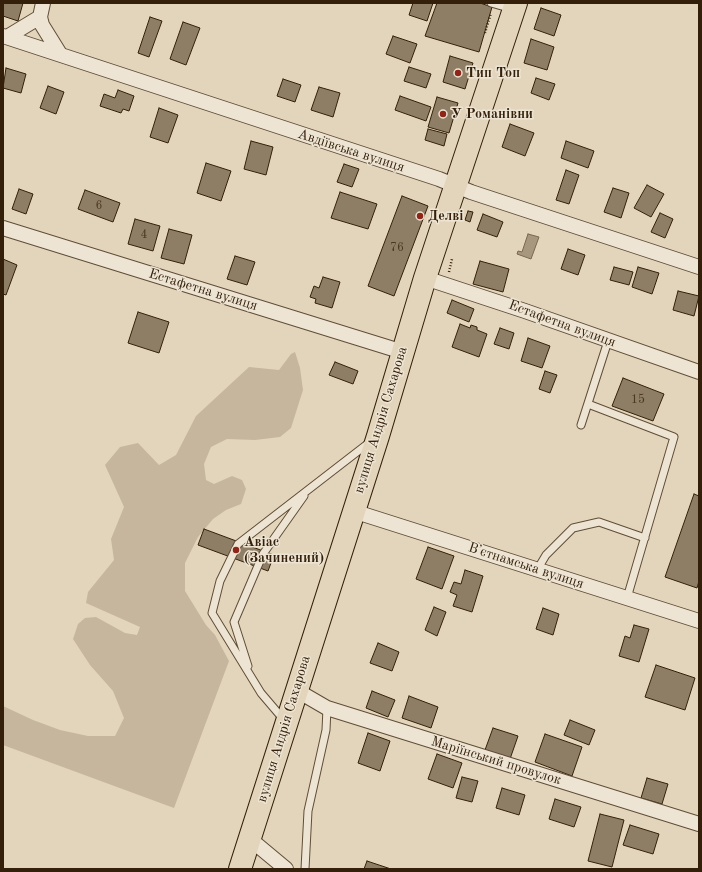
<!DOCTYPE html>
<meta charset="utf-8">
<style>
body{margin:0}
#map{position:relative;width:702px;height:872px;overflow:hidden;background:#e3d5bb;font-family:"Old Standard TT",serif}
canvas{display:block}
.frame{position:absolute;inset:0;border:4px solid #34200a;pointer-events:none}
</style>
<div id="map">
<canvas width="702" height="872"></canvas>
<div class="frame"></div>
</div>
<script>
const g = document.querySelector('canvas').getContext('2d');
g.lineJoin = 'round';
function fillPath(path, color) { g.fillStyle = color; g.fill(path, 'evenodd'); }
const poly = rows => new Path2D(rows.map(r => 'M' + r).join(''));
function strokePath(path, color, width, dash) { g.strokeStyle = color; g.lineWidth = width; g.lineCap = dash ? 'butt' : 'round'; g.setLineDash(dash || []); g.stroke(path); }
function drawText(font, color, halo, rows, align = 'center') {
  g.font = font + ' "Old Standard TT",serif'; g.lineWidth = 3; g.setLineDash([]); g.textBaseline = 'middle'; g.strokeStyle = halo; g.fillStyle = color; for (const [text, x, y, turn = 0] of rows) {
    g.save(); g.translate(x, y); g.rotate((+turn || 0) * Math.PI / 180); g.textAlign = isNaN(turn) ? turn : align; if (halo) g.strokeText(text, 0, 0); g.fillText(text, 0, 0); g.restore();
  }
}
const green = poly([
 [295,352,300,368,303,390,291,428,280,437,255,440,227,439,211,447,204,464,206,480,214,484,232,476,242,480,246,489,241,504,226,510,213,519,198,537,185,563,185,591,206,625,215,635,229,661,174,808,3,745,3,706,33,720,60,730,88,736,115,736,124,718,113,691,90,665,73,639,78,624,85,618,96,617,125,633,137,635,140,627,86,603,88,592,114,560,111,539,124,507,105,465,120,447,138,443,159,465,176,455,196,416,249,367,279,370,291,354]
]);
const water = poly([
 [528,234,539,237,531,259,517,254,518,251,522,252,528,234]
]);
const building = poly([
 [3,3,23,3,18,21,3,16,3,3],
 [413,3,433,3,427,21,409,15,413,3],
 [437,3,480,3,492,7,479,52,425,36,437,3],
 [541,8,561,15,554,36,534,29,541,8],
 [150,17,162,21,149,57,138,53,150,17],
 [183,22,200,28,186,65,170,59,183,22],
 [393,36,417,44,410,63,386,54,393,36],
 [531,39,554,47,547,70,524,63,531,39],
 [450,56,473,63,465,89,443,82,450,56],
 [409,67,431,74,426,88,404,81,409,67],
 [6,68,26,74,21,93,3,88,6,68],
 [536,78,555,84,549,100,531,93,536,78],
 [283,79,301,85,295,102,277,96,283,79],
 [48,86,64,92,56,114,40,108,48,86],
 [319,87,340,93,333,117,311,110,319,87],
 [118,90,134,96,129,111,123,109,121,113,100,106,104,94,115,98,118,90],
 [400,96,431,107,426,121,395,110,400,96],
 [437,97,458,103,449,133,428,127,437,97],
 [159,108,178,115,168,143,150,137,159,108],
 [510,124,534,133,525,156,502,147,510,124],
 [428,129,447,134,444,146,425,140,428,129],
 [251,141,273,147,266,175,244,169,251,141],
 [566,141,594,151,588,168,561,158,566,141],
 [206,163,231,171,221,201,197,193,206,163],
 [344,164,359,169,352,187,337,182,344,164],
 [566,170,579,175,569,204,556,200,566,170],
 [647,185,664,194,651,217,634,208,647,185],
 [613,188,629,193,621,218,604,212,613,188],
 [19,189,33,194,26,214,12,209,19,189],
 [85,190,120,203,113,222,78,209,85,190],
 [340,192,377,204,368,229,331,218,340,192],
 [402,196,428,206,394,296,368,286,402,196],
 [468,211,473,212,470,222,465,220,468,211],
 [660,213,673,219,665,238,651,232,660,213],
 [483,214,503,222,497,237,477,230,483,214],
 [135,219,160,226,153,251,128,244,135,219],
 [169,229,192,235,184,264,161,258,169,229],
 [568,249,585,255,578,275,561,269,568,249],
 [235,256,255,262,247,285,227,279,235,256],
 [3,259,17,265,6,295,3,294,3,259],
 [480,261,509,269,503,292,473,284,480,261],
 [614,267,633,272,629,285,610,280,614,267],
 [638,267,659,273,652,294,632,287,638,267],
 [323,277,340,282,332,308,315,303,316,299,310,297,314,286,319,288,323,277],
 [678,291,699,296,694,316,673,310,678,291],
 [452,300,474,309,469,322,447,313,452,300],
 [138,312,169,322,159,353,128,343,138,312],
 [460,324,470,328,471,325,477,327,477,330,487,334,479,357,452,347,460,324],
 [500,328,514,333,509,349,494,344,500,328],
 [528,338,550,346,542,368,521,361,528,338],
 [335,362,358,371,353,384,329,375,335,362],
 [545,371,557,375,550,393,539,389,545,371],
 [623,378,664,394,653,421,612,406,623,378],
 [694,494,699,496,699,581,697,588,665,577,694,494],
 [204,529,274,555,268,571,198,545,204,529],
 [428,547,454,556,442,589,416,579,428,547],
 [465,570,483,576,472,612,453,606,457,595,450,592,454,582,461,584,465,570],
 [434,607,446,612,437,636,425,630,434,607],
 [543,608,559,614,553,635,536,629,543,608],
 [634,625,649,629,639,662,619,656,625,636,630,638,634,625],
 [378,643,399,652,392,671,370,663,378,643],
 [656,665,695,678,685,710,645,697,656,665],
 [372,691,395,700,388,717,366,708,372,691],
 [409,696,438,707,431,728,402,718,409,696],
 [570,720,595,730,589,745,564,735,570,720],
 [493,728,518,736,510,759,485,750,493,728],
 [368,733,390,741,380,771,358,763,368,733],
 [545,734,582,747,572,776,535,762,545,734],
 [437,754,462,763,453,788,428,779,437,754],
 [462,777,478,781,472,802,456,798,462,777],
 [647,778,668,784,662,804,641,798,647,778],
 [502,788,525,795,519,815,496,808,502,788],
 [555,799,581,807,574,827,549,819,555,799],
 [600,814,624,820,612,867,588,861,600,814],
 [630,825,659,834,653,854,623,845,630,825],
 [367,861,391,869,364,869,367,861]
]);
const path = poly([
 [485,33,491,13],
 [449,272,452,259]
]);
const lane = poly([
 [491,3,512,9],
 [588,404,674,437,627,598],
 [581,425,608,341],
 [537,570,546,555,573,528,599,522,645,538],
 [248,666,234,622,263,554,304,496],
 [284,720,261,693,212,613,220,581,238,544,370,442],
 [305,869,308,811,326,730,327,708]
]);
const street = poly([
 [43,3,40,17,42,25,60,54],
 [3,36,439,179,471,192,699,267],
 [7,37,40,17],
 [3,228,403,352],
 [425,278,525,311,699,372],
 [353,511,699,621],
 [296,690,327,708,699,824],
 [250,839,286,869]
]);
const primary = poly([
 [240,869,378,436,425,278,516,3]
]);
const markers = [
 [458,73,4,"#8f2418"],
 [443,114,4,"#8f2418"],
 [420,216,4,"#8f2418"],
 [236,550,4,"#8f2418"]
];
const numberNames = [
 ["6",99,206],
 ["4",144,235],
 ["76",397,248],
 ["15",638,400]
];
const poiNames = [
 ["Тип Топ",466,73],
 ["У Романівни",451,114],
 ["Делві",428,216],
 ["Авіас",244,542],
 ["(Зачинений)",244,558]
];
const streetNames = [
 ["Авдіївська вулиця",351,151,18],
 ["Естафетна вулиця",203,290,17],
 ["Естафетна вулиця",562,324,20],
 ["вулиця Андрія Сахарова",381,420,-73],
 ["Вʼєтнамська вулиця",526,566,18],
 ["вулиця Андрія Сахарова",284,729,-73],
 ["Маріїнський провулок",496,761,17]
];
fillPath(green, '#c5b69d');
fillPath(water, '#a8977f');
strokePath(water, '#7a6750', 1);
fillPath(building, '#8f7e66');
strokePath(building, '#34200a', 1);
strokePath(lane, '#604d36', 9);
strokePath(street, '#604d36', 16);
strokePath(primary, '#34200a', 24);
strokePath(path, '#34200a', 2.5, [1, 2]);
strokePath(lane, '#ede4d3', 7);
strokePath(street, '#ede4d3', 14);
strokePath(primary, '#e3d5bb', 22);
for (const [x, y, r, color] of markers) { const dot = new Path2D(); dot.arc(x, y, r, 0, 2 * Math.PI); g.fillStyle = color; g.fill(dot); strokePath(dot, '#ede4d3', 1.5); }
drawText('12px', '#4b3821', null, numberNames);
drawText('bold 14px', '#34200a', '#ede4d3', poiNames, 'left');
drawText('14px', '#34200a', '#ede4d3', streetNames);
</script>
